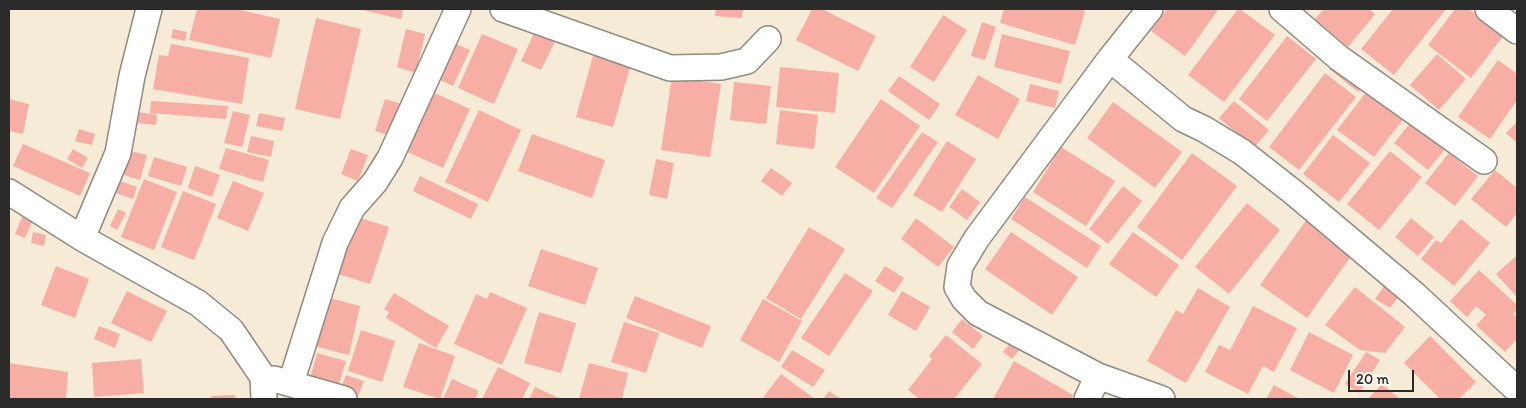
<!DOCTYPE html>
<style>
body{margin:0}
#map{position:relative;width:1526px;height:408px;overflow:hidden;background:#f6ebd7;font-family:Itim,sans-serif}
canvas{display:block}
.frame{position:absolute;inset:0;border:10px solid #2b2b2b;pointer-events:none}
.scale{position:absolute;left:1348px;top:370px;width:66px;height:22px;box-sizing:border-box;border:2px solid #2b2b2b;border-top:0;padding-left:6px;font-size:15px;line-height:18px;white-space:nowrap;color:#2b2b2b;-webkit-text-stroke:4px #fbf7ec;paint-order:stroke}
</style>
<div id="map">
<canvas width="1526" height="408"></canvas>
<div class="frame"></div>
<div class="scale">20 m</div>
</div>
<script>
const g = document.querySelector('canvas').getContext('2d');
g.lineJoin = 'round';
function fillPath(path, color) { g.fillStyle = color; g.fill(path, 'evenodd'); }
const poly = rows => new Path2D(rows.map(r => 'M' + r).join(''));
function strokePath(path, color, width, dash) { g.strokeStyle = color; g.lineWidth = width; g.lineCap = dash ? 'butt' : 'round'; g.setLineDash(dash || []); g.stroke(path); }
const building = poly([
 [197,9,236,9,280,19,271,58,189,40],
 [358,9,403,9,401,19],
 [716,9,743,9,742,18,715,16],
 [812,9,822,9,876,36,858,71,796,40],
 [1004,9,1077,9,1085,11,1075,45,1000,23],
 [1167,9,1216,9,1218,10,1185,56,1151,31],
 [1238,9,1240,9,1275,35,1224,102,1188,75],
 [1324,9,1369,9,1375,14,1348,47,1315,19],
 [1393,9,1446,9,1394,75,1361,49],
 [1455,9,1469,9,1504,35,1471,78,1428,45],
 [943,15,967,30,934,82,910,67],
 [316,18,361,29,340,119,295,109],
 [982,22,996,27,985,60,971,56],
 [537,27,557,37,541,70,521,61],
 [173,29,187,32,185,41,171,38],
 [406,29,425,34,416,73,397,67],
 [482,34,518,49,494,104,458,88],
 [1002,34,1070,51,1061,84,994,67],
 [1287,36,1316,59,1267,121,1239,99],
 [451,42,470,50,453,86,434,77],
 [171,44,249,58,242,104,153,89,159,55,168,56],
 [595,49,632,60,613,127,576,117],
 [1437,54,1466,79,1439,110,1410,85],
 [1337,60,1366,83,1358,92,1329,69],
 [1498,60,1517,74,1517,100,1490,139,1458,117],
 [780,67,839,73,835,113,776,107],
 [1325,73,1356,97,1299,170,1269,147],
 [978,75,1020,99,998,139,955,115],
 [899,76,940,104,929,120,888,91],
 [672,77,721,84,710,157,661,150],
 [734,82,771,86,766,124,730,120],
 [1030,84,1059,91,1055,108,1026,101],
 [430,91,470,109,443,168,403,150],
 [1367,91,1404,118,1374,157,1337,130],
 [9,99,29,104,23,134,9,131],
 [385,99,402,104,392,136,375,131],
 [881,99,920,126,874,193,835,167],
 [151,101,228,106,226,119,150,113],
 [1234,101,1269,130,1254,148,1219,118],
 [1113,102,1182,152,1155,188,1087,138],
 [479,110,521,130,488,202,445,182],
 [780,110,818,115,814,149,776,144],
 [233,111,250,115,242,147,224,143],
 [138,112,157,115,156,125,137,123],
 [259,113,285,118,282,131,256,126],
 [1412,121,1446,148,1428,170,1394,143],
 [1517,122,1517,143,1506,133],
 [79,129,95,134,92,145,75,141],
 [922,132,938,142,892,208,876,198],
 [532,134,605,160,592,198,518,171],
 [1333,135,1370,163,1339,202,1303,174],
 [251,136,274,141,271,157,247,152],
 [947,141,976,159,942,212,913,195],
 [23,144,90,173,80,196,13,166],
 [1061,147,1115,181,1086,226,1033,192],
 [226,148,269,160,263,182,219,169],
 [73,149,88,158,82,168,67,159],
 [351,149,368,155,358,181,341,174],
 [130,151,147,155,140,180,124,175],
 [1390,151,1422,177,1379,230,1347,204],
 [1192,153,1237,186,1182,260,1137,227],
 [1449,153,1478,176,1455,206,1425,183],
 [154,157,187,167,181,186,148,176],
 [656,159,674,163,667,199,649,195],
 [195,166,220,175,212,197,188,188],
 [771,168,792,183,782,196,761,181],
 [1495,170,1517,188,1517,213,1506,227,1471,199],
 [420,176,478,204,471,219,413,191],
 [144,179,177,192,154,250,121,237],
 [120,181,137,187,133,199,116,193],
 [233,181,264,193,248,231,217,218],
 [1123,186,1142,201,1108,244,1089,229],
 [962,189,980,202,967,220,949,207],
 [183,191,216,204,194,260,161,247],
 [1025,197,1101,246,1087,268,1011,219],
 [1247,203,1280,230,1229,294,1195,267],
 [118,209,126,213,117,230,110,226],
 [354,216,389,227,370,284,335,273],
 [22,217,32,222,25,238,15,234],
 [916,218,954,247,938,267,901,239],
 [1411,218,1434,237,1418,256,1395,237],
 [1307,219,1354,252,1307,318,1260,285],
 [1461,219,1490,243,1454,286,1421,259,1436,240,1441,243],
 [809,227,845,249,801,319,766,298],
 [33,232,46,235,44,246,31,243],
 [1011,232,1078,277,1052,315,985,269],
 [1133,232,1179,265,1156,297,1109,264],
 [541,249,598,268,585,305,528,286],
 [1517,255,1517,297,1496,274],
 [56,266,89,279,75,318,41,305],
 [885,266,904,278,894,293,875,281],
 [1479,270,1517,305,1517,310,1513,314,1517,318,1517,339,1505,352,1476,325,1486,315,1476,306,1467,317,1450,301],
 [845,273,873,291,829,356,801,338],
 [1384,286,1399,296,1390,308,1375,299],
 [1355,287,1405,327,1385,353,1360,350,1325,325],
 [1198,288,1230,307,1186,383,1147,361,1176,310,1183,314],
 [127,291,167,311,151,342,111,323],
 [902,291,930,307,916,331,888,315],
 [490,292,527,308,502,365,454,344,476,294,487,299],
 [394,293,449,326,436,348,386,318,389,312,384,309],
 [635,296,711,326,702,348,626,318],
 [326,297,360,306,349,355,314,346],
 [763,299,802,321,779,362,740,340],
 [1253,306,1297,328,1274,372,1263,366,1248,394,1205,372,1219,345,1230,350],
 [539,312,576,323,561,373,524,363],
 [962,319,983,336,973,349,952,332],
 [624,322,659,333,646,373,611,362],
 [99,326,120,334,115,348,94,339],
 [361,330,395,341,382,382,348,371],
 [1309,332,1353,355,1334,393,1290,370],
 [946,335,982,364,954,399,919,399,908,390,932,359,929,356],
 [1430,336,1476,382,1459,399,1440,399,1404,363],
 [1011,342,1020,349,1012,359,1003,352],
 [419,343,455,356,440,399,403,387],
 [792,350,825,370,813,387,781,367],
 [1366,352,1380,360,1359,393,1345,384],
 [317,353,346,361,337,390,309,382],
 [141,359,144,393,94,397,92,363],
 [1014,361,1073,395,1071,399,993,399],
 [9,363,68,372,66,399,9,399],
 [589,363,628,373,622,399,579,399],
 [498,367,530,383,522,399,482,399],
 [781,374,815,399,762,399],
 [346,375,364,381,357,399,339,394],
 [452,379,479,391,475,399,443,399],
 [1382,384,1400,399,1368,399],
 [1274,385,1299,399,1266,399],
 [535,387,561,399,529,399],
 [829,391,841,399,823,399],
 [235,395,235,399,211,399,211,396]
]);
const minor = poly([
 [503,9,670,68,721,67,747,61,768,39],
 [1150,9,1110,59,977,238,960,266,957,287,964,299,978,313,1098,376,1162,399],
 [1282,9,1339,58,1484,161],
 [1488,9,1517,31],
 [1110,59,1183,119,1204,129,1242,152,1293,192,1414,294,1514,387],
 [9,192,82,238,198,303,231,330,263,377,264,399],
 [82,238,118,153,132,76,149,9],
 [274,379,344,399],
 [291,383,335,243,352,208,375,182,390,158,458,9],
 [1087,399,1098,376]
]);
fillPath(building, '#f7afa5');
strokePath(minor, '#908b81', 28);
strokePath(minor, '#fff', 25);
</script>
